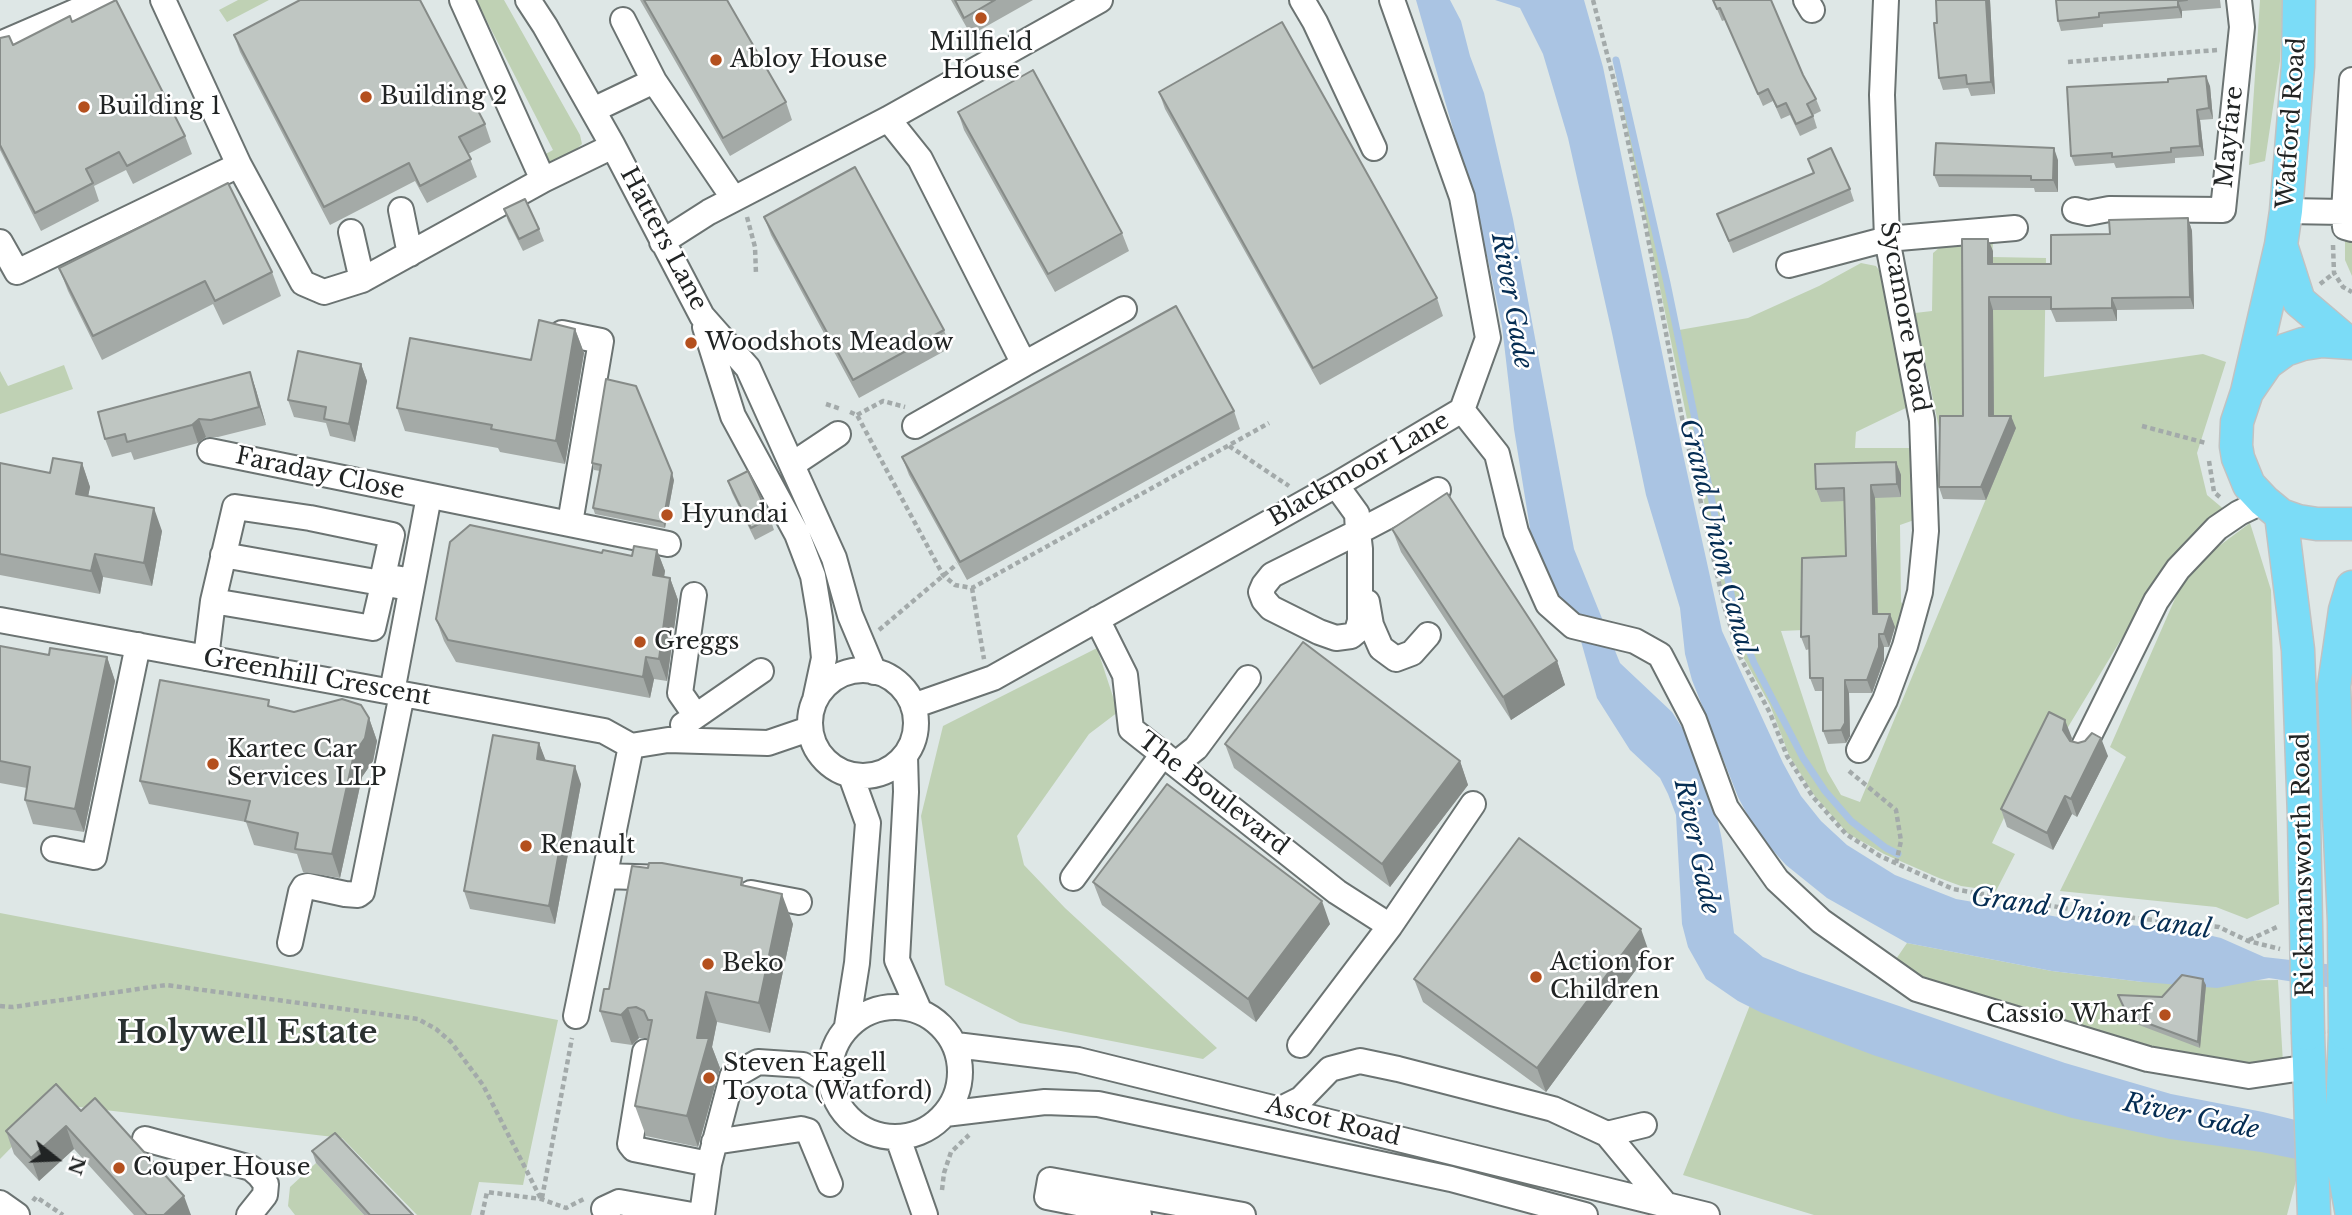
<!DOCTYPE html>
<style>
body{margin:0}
#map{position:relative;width:2352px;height:1215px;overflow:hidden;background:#dee7e6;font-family:"Libre Baskerville",serif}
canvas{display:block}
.north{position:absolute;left:21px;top:1124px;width:70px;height:70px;-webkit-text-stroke:5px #fff;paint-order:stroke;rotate:108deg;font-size:19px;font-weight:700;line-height:28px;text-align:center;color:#212424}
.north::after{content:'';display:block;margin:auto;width:24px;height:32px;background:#212424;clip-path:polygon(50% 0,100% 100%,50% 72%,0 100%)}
</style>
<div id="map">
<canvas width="2352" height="1215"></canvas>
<div class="north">N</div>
</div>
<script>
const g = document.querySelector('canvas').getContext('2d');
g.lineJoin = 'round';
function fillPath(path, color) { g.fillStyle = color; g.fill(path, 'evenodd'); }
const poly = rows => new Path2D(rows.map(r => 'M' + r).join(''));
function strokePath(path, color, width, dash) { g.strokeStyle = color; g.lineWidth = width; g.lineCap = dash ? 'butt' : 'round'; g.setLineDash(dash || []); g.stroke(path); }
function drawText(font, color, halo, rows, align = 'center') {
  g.font = font + ' "Libre Baskerville",serif'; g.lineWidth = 5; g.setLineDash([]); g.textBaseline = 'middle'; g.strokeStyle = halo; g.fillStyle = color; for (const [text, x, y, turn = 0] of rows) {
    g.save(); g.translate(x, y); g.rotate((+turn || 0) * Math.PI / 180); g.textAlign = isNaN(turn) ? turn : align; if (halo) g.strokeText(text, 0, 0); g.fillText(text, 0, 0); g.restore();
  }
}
const green = poly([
 [238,0,269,0,227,22,219,10],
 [476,0,504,0,580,135,582,144,559,165,554,166,538,158,553,150],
 [2260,0,2283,0,2280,61,2265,161,2249,165],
 [1613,60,1616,60,1679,330,1748,318,1819,286,1861,263,1876,266,1881,273,1910,406,1856,432,1855,448,1909,448,1916,453,1917,519,1900,525,1901,602,1911,615,1895,647,1895,627,1878,627,1876,511,1868,498,1901,475,1858,501,1850,628,1781,631,1827,771,1841,795,1860,802,2015,429,1939,428,1915,313,1932,311,1933,253,1945,243,1993,243,1992,257,2046,258,2044,377,2203,354,2226,362,2197,453,2207,495,2226,511,2168,562,2065,732,2043,736,1992,843,2015,854,1996,891,1961,886,1939,878,1884,854,1847,833,1814,795,1789,755,1770,705,1742,655,1726,605,1714,550],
 [2345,223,2352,226,2352,276,2345,260],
 [64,365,73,389,0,414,0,371,8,386],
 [2250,523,2271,590,2279,904,2247,919,2216,907,2060,891,2126,757,2110,747,2188,569],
 [1097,648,1118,712,1089,734,1017,836,1024,865,1065,908,1217,1048,1203,1059,1020,1023,945,985,921,816,943,726],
 [0,913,558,1020,523,1185,479,1182,471,1215,417,1215,342,1138,54,1104,0,1159],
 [1907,943,2052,971,2143,982,2278,980,2283,1063,2215,1064,2134,1050,1920,985,1892,965],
 [1750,1005,2303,1154,2287,1215,1814,1215,1683,1175],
 [316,1163,364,1215,295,1215,288,1206,290,1187]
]);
const water = poly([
 [1416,0,1450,0,1461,21,1470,56,1484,93,1513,219,1574,549,1620,663,1672,712,1694,746,1711,789,1722,840,1734,933,1763,957,1800,972,2065,1063,2171,1094,2263,1112,2352,1134,2352,1170,2261,1152,2170,1139,2072,1118,1998,1096,1873,1055,1762,1013,1738,1001,1706,979,1688,947,1682,924,1676,815,1668,794,1660,778,1630,750,1597,698,1575,620,1565,612,1532,541,1514,429,1502,326,1488,260,1457,143],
 [1495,0,1584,0,1603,67,1683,454,1722,631,1783,763,1801,796,1821,821,1847,845,1895,875,1956,899,2064,918,2195,932,2221,938,2264,957,2352,967,2352,991,2269,978,2217,988,2143,982,2052,971,1907,943,1827,898,1786,865,1757,833,1738,797,1692,680,1685,654,1680,608,1646,495,1612,333,1568,138,1543,54,1520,8]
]);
const stream = poly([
 [1616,60,1667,283,1736,618,1754,663,1803,758,1825,791,1851,821,1886,848,1898,854]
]);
const path = poly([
 [1593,0,1620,104,1644,217,1683,423,1724,605,1739,655,1770,713,1787,756,1813,797,1846,834,1880,856,1953,889,2099,914,2219,927,2248,941,2280,949],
 [2068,62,2217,50],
 [747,217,755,247,756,274],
 [2333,245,2334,273,2343,287,2352,292],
 [2320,284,2334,273],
 [826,404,841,409],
 [850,412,857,415,943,575,955,585,972,588,1269,423],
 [857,415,883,401,905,407],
 [2142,426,2206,443],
 [1229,446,1289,486],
 [2209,461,2214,492,2221,498],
 [972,588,984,659],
 [879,630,957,564],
 [1849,771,1896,810,1901,841,1896,863],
 [2249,940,2279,926],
 [0,1006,13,1007,166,985,418,1019,436,1029,451,1042,483,1085,541,1199],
 [942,1190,944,1173,951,1152,969,1135],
 [542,1198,572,1038],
 [33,1201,36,1197,63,1215],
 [482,1215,487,1192,541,1199,566,1208,584,1199]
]);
const minor = poly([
 [163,0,239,165,303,283,324,292,362,280,543,180,613,146],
 [462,0,543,180],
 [528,0,545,26,613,146,702,316,748,368,834,558,850,615,874,672],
 [1302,0,1315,22,1374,148],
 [1806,0,1812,10],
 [623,20,654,81],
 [0,44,102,0],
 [593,110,654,81,734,199],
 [888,119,920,159,1024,364,1124,309],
 [401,210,410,254],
 [2075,210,2088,213,2109,209,2223,210,2242,27,2239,0],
 [2286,211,2344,212,2345,227,2352,229],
 [2344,212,2352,80],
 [351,232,362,280],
 [0,242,17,272,239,165],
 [662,242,709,212,888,119,1100,0],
 [1789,265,1887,239,2015,228],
 [705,327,733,416,797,534,813,576,820,618,824,658,815,700],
 [562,333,601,341,570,523],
 [1462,410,1497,454,1516,532,1548,604,1573,626,1635,641,1660,655,1694,720,1726,808,1777,880,1821,921,1917,989,2148,1059,2249,1076,2310,1067],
 [915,426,1024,364],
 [210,451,668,544],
 [793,464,838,434],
 [1336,485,1357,514,1358,532,1360,549,1360,621,1357,631,1351,636,1336,638,1319,632,1271,608,1264,600,1261,592,1264,585,1272,575,1358,532,1438,490],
 [223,555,398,586],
 [694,595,680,693,696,716],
 [213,601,373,628,383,585],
 [1367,602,1371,625,1381,648,1396,659,1412,653,1428,635],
 [1097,619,1125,675,1131,729,1337,892,1390,926],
 [0,620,604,731,631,746,668,740,768,743,809,729],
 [206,658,213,601,235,507,310,518,392,535,383,576,413,581],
 '810 723a53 53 0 1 1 106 0a53 53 0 1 1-106 0Z',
 [392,692,429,496],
 [913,706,993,678,1336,485,1462,410,1488,338,1462,197,1392,0],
 [683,725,761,671],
 [2084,746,2156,601,2178,569,2217,528,2239,513,2264,501],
 [1859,750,1885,700,1905,646,1920,592,1926,531,1922,420,1887,239,1882,95,1886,0],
 [905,756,906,792,897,960,919,1010],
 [1176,764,1196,748,1248,678],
 [54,849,94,857,138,645],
 [605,876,664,878],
 [1073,878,1163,754],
 [751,893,799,902],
 [290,943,301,892,304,887,308,886,345,894,358,895,362,892,402,694],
 '830 1072a65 65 0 1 1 130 0a65 65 0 1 1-130 0Z',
 [576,1016,631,746],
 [847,1026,857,963,868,823,851,776],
 [956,1045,1078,1060,1707,1215],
 [1300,1045,1390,926,1473,804],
 [645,1052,630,1144,634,1149,709,1164],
 [1281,1109,1301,1099,1330,1069,1360,1061,1398,1069,1553,1109,1607,1134,1665,1204],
 [945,1114,1045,1102,1098,1104,1451,1179,1585,1215],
 [1607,1134,1644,1125],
 [898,1138,925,1215],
 [145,1139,251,1168,259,1175,266,1184,265,1195,249,1215],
 [714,1142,801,1129,808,1131,830,1184],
 [0,1203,17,1215],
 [604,1209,619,1202,692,1215],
 [702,1215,709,1164,732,1077,758,1062,803,1065,830,1082],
 [1139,1215,1047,1197,1050,1180,1243,1215]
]);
const major = poly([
 [2281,245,2299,301,2346,341],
 [2352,343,2322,341,2303,344,2285,350,2267,363,2247,392,2237,422,2236,446,2238,458,2249,485,2264,501,2281,515,2298,521,2317,524,2352,524],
 [2247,392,2281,245,2286,211,2298,66,2299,0],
 [2281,515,2298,650,2304,817],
 [2339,815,2334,686,2345,610,2352,587],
 [2345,1033,2342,1114,2344,1171,2352,1215],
 [2308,1034,2314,1215]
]);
const majorBridge = poly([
 [2339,815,2344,921,2345,1033],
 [2304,817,2308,1034]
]);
const wall = poly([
 [640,0,727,0,786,102,792,120,730,156],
 [951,0,1033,0,971,35],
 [1713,0,1771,0,1803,75,1816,99,1821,111,1813,115,1817,128,1800,136,1790,115,1781,119,1773,101,1763,106,1725,20,1722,21],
 [1990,0,1995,94,1971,96,1968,88,1943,90,1939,78,1937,23],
 [2056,0,2220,0,2221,8,2182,11,2182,18,2103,24,2103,27,2061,31,2058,21],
 [72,22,185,136,192,154,133,184,126,170,94,186,99,201,41,231,0,150,0,38,13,45],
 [234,35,485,124,491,142,468,154,477,177,427,203,415,181,330,225,240,52],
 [2210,86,2213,119,2200,120,2204,156,2175,158,2175,163,2116,168,2114,163,2075,166,2071,156],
 [1159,92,1437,298,1443,316,1320,385,1165,109],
 [958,112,1122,233,1129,251,1055,292,964,130],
 [1808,159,1850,189,1854,201,1733,253,1717,214,1814,174],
 [2058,160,2058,192,2035,192,2034,188,1939,187,1934,175],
 [504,209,539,229,544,241,523,251,508,221],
 [764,217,944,330,950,348,859,398,771,235],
 [2188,218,2192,231,2194,309,2117,310,2117,321,2056,322,2051,310,1993,310,1994,416,2016,428,1986,500,1943,499,1939,487,1963,416,1993,251,1993,264,2051,264,2110,234],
 [59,268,272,272,281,296,223,325,213,304,102,360,68,291],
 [575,329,584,353,565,464,500,452,498,448,405,431,397,408,531,360],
 [361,364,367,381,355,442,330,436,326,423,294,417,288,400],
 [250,372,256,390,266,425,218,437,206,437,198,443,134,460,131,452,112,457,105,439],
 [1234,411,1240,429,967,580,909,475,902,457],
 [1896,462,1901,475,1901,497,1875,498,1878,614,1890,614,1895,627,1889,647,1884,647,1884,660,1872,693,1849,693,1850,736,1846,743,1828,744,1823,731,1823,691,1815,691,1810,678,1810,649,1806,650,1801,637,1846,556,1845,501,1821,502,1816,489],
 [0,463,50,473,82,463,90,487,88,496,162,531,152,586,103,577,100,594,0,575],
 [592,463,674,480,665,528,595,514,593,508,600,471,594,470],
 [728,481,770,518,774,530,755,540,732,493],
 [1392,529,1557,661,1565,685,1511,720,1401,552],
 [657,550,665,571,664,577,670,578,678,600,667,681,654,679,650,698,456,662,444,641,436,619,602,553,632,556],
 [0,646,49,655,107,657,115,681,84,832,33,824,25,800,27,788,0,783],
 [271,707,294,712,369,718,377,741,373,761,362,777,340,878,303,872,297,854,254,845,246,822,149,804,140,781],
 [2072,738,2071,741,2108,756,2077,817,2072,814,2053,850,2007,827,2001,809],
 [539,743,545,760,581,784,555,924,470,909,464,891],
 [1225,744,1460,761,1468,785,1390,887,1234,768],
 [648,868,742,878,744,886,793,924,770,1033,717,1022,712,1047,720,1068,698,1147,646,1136,635,1106,648,1038,639,1038,632,1045,611,1042,600,1011,609,989],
 [1093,882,1330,924,1256,1022,1102,905],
 [1649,952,1546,1092,1423,1002,1414,979],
 [2206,985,2200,1048,2131,1022,2118,995,2162,997],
 [81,1111,191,1215,134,1215,74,1149,39,1181,14,1154,6,1131],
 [312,1151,413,1215,364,1215,316,1163]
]);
const shadedWall = poly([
 [1986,0,1990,0,1995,94,1991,82],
 [2178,1,2182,11,2182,18,2178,7],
 [2206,76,2210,86,2213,119,2209,108],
 [2197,110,2200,120,2204,156,2200,146],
 [2054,148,2058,160,2058,192,2053,180],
 [2188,218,2192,231,2194,309,2190,297],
 [1988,239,1993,251,1993,276,1988,264],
 [1989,297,1993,310,1994,428,1989,416],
 [2112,298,2117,310,2117,321,2112,308],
 [575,329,584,353,565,464,556,441],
 [361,364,367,381,355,442,349,424],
 [250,372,256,390,266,425,259,407],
 [2011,416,2016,428,1986,500,1981,487],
 [199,419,206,437,198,443,192,425],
 [1896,462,1901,475,1901,497,1897,484],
 [82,463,90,487,84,517,76,494],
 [672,473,674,480,665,528,663,522],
 [1871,485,1875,498,1878,627,1873,614],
 [154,508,162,531,152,586,144,563],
 [657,550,665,571,661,596,653,575],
 [95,554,103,577,100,594,91,571],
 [670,578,678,600,667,681,659,659],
 [1890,614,1895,627,1889,647,1884,634],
 [1879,634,1884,647,1884,660,1872,693,1867,680],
 [107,657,115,681,84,832,75,809],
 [646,657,654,679,650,698,643,677],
 [1557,661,1565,685,1511,720,1503,697],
 [1845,680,1849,693,1850,736,1846,743,1841,730],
 [369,718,377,741,373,761,362,777,340,878,332,854,354,754],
 [2065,720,2072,738,2069,748,2063,730],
 [2101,738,2108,756,2077,817,2071,799],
 [539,743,546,761,537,759],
 [1460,761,1468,785,1390,887,1382,864],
 [575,766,581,784,555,924,549,906],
 [2065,796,2072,814,2053,850,2047,833],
 [782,894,793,924,770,1033,759,1003],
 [1322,901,1330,924,1256,1022,1248,999],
 [1641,929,1649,952,1546,1092,1537,1068],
 [2203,979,2206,985,2200,1048,2198,1042],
 [706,992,717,1022,712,1047,720,1068,698,1147,687,1116,697,1038],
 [628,1008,639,1038,632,1045,621,1015],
 [66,1126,74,1149,39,1181,31,1158],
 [184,1196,191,1215,164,1215]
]);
const building = poly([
 [116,0,185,136,127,166,119,152,86,169,93,183,35,213,0,145,0,38,9,36,13,45,70,16,72,22,116,0],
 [300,0,420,0,485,124,459,137,471,159,420,186,409,163,324,207,234,35,300,0],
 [644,0,727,0,786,102,723,138,644,0],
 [955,0,995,0,964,18,955,0],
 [1713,0,1771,0,1803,75,1816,99,1807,104,1813,116,1796,124,1786,103,1777,107,1768,89,1758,94,1720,8,1717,9,1713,0],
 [1936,0,1986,0,1991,82,1967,84,1966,75,1939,78,1934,23,1937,23,1936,0],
 [2056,0,2187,0,2178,1,2178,7,2099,13,2099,17,2058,21,2056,0],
 [1282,22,1437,298,1313,368,1159,92,1282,22],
 [1033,70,1122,233,1048,274,958,112,1033,70],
 [2206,76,2209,108,2197,110,2200,146,2171,148,2171,152,2112,157,2112,153,2071,156,2067,87,2168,82,2168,79,2206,76],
 [1936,143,2054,148,2053,180,2031,180,2031,176,1934,175,1936,143],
 [1831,148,1850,189,1729,241,1717,214,1814,173,1808,159,1831,148],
 [855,167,944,330,853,380,764,217,855,167],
 [228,183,272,272,215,301,205,281,93,336,59,268,228,183],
 [525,199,539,229,519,239,504,209,525,199],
 [2188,218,2190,297,2112,298,2112,308,2051,309,2051,297,1989,297,1989,416,2011,416,1981,487,1939,487,1940,416,1963,416,1962,239,1988,239,1988,264,2051,264,2051,235,2110,234,2109,220,2188,218],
 [1176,306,1234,411,960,562,902,457,1176,306],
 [539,320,575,329,556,441,491,429,492,425,397,408,410,338,531,360,539,320],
 [298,351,361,364,349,424,324,419,326,407,288,400,298,351],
 [250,372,259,407,211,420,199,419,192,425,127,442,125,434,105,439,98,412,250,372],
 [606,379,636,386,672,473,663,522,593,508,601,465,592,463,606,379],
 [53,458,82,463,76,494,154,508,144,563,95,554,91,571,0,554,0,463,50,473,53,458],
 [1896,462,1897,484,1871,485,1873,614,1890,614,1884,634,1879,634,1879,647,1867,680,1845,680,1845,723,1841,730,1823,731,1823,678,1810,678,1809,636,1801,637,1802,558,1846,556,1844,488,1816,489,1815,464,1896,462],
 [748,471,770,518,751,528,728,481,748,471],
 [1447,493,1557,661,1503,697,1392,529,1447,493],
 [470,525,602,553,603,550,632,556,634,546,657,550,653,575,670,578,659,659,646,657,643,677,448,640,436,619,450,542,470,525],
 [1303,642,1460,761,1382,864,1225,744,1303,642],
 [0,646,49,655,50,648,107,657,75,809,25,800,30,767,0,761,0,646],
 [160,680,269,700,268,706,294,712,342,699,361,705,369,718,365,738,354,754,332,854,295,849,298,833,245,821,250,801,140,781,160,680],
 [2049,712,2065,720,2063,730,2070,741,2078,743,2085,741,2092,733,2101,738,2071,799,2065,796,2047,833,2001,809,2049,712],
 [493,735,539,743,537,759,575,766,549,906,464,891,493,735],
 [1167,784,1322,901,1248,999,1093,882,1167,784],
 [1519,838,1641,929,1537,1068,1414,979,1519,838],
 [649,863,662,863,742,878,741,885,782,894,759,1003,706,992,697,1038,709,1038,687,1116,635,1106,652,1020,648,1020,644,1011,636,1007,628,1008,621,1015,600,1011,604,989,609,989,632,866,648,868,649,863],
 [2182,975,2203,979,2198,1042,2128,1016,2118,995,2162,997,2182,975],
 [56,1084,81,1111,95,1098,184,1196,164,1215,147,1215,66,1126,31,1158,6,1131,56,1084],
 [335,1133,413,1215,370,1215,312,1151,335,1133]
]);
const markers = [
 [981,18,7,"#b4501e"],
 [716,60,7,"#b4501e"],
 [366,97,7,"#b4501e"],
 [84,107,7,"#b4501e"],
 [691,343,7,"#b4501e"],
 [667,515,7,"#b4501e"],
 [640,642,7,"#b4501e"],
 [213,764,7,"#b4501e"],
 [526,846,7,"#b4501e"],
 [708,964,7,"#b4501e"],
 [1536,977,7,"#b4501e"],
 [2165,1015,7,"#b4501e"],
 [709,1078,7,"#b4501e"],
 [119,1168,7,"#b4501e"]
];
const poiNames = [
 ["Millfield",981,43,"center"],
 ["House",981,71,"center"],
 ["Abloy House",730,60],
 ["Building 2",380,97],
 ["Building 1",98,107],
 ["Woodshots Meadow",705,343],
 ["Hyundai",681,515],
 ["Greggs",654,642],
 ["Kartec Car",227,750],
 ["Services LLP",227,778],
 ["Renault",540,846],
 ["Action for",1550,963],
 ["Children",1550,991],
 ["Beko",722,964],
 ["Cassio Wharf",2151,1015,"right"],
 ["Steven Eagell",723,1064],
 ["Toyota (Watford)",723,1092],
 ["Couper House",133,1168]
];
const streetNames = [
 ["Watford Road",2292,123,-86],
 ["Mayfare",2230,137,-84],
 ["Hatters Lane",663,239,62],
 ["Sycamore Road",1904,317,80],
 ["Blackmoor Lane",1359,470,-30],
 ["Faraday Close",320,474,12],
 ["Greenhill Crescent",317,678,10],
 ["The Boulevard",1213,794,38],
 ["Rickmansworth Road",2304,865,-91],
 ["Ascot Road",1333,1122,14]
];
const waterNames = [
 ["River Gade",1511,301,80],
 ["Grand Union Canal",1716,537,76],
 ["River Gade",1696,847,78],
 ["Grand Union Canal",2091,914,8],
 ["River Gade",2191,1117,12]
];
const districtNames = [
 ["Holywell Estate",247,1034]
];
fillPath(green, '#bfd1b4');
fillPath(water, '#aac4e3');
strokePath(stream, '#aac4e3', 7);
strokePath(minor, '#6b7372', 28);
strokePath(major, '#c1c2c2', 35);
strokePath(path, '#a3aaaa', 4.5, [5, 3.5]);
strokePath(minor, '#fff', 24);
strokePath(major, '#7bdcf7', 32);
strokePath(majorBridge, '#c1c2c2', 35, []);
strokePath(majorBridge, '#7bdcf7', 32);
fillPath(wall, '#a4aaa7');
fillPath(shadedWall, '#868b88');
fillPath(building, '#bfc6c2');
strokePath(building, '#868b88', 2);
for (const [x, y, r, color] of markers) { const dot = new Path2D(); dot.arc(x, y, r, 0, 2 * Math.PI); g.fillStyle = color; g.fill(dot); strokePath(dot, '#fff', 2.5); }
drawText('24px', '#212424', '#fff', poiNames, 'left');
drawText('24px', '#212424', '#fff', streetNames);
drawText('italic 26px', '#052d53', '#fff', waterNames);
drawText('bold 32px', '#2a3131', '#fff', districtNames);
</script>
